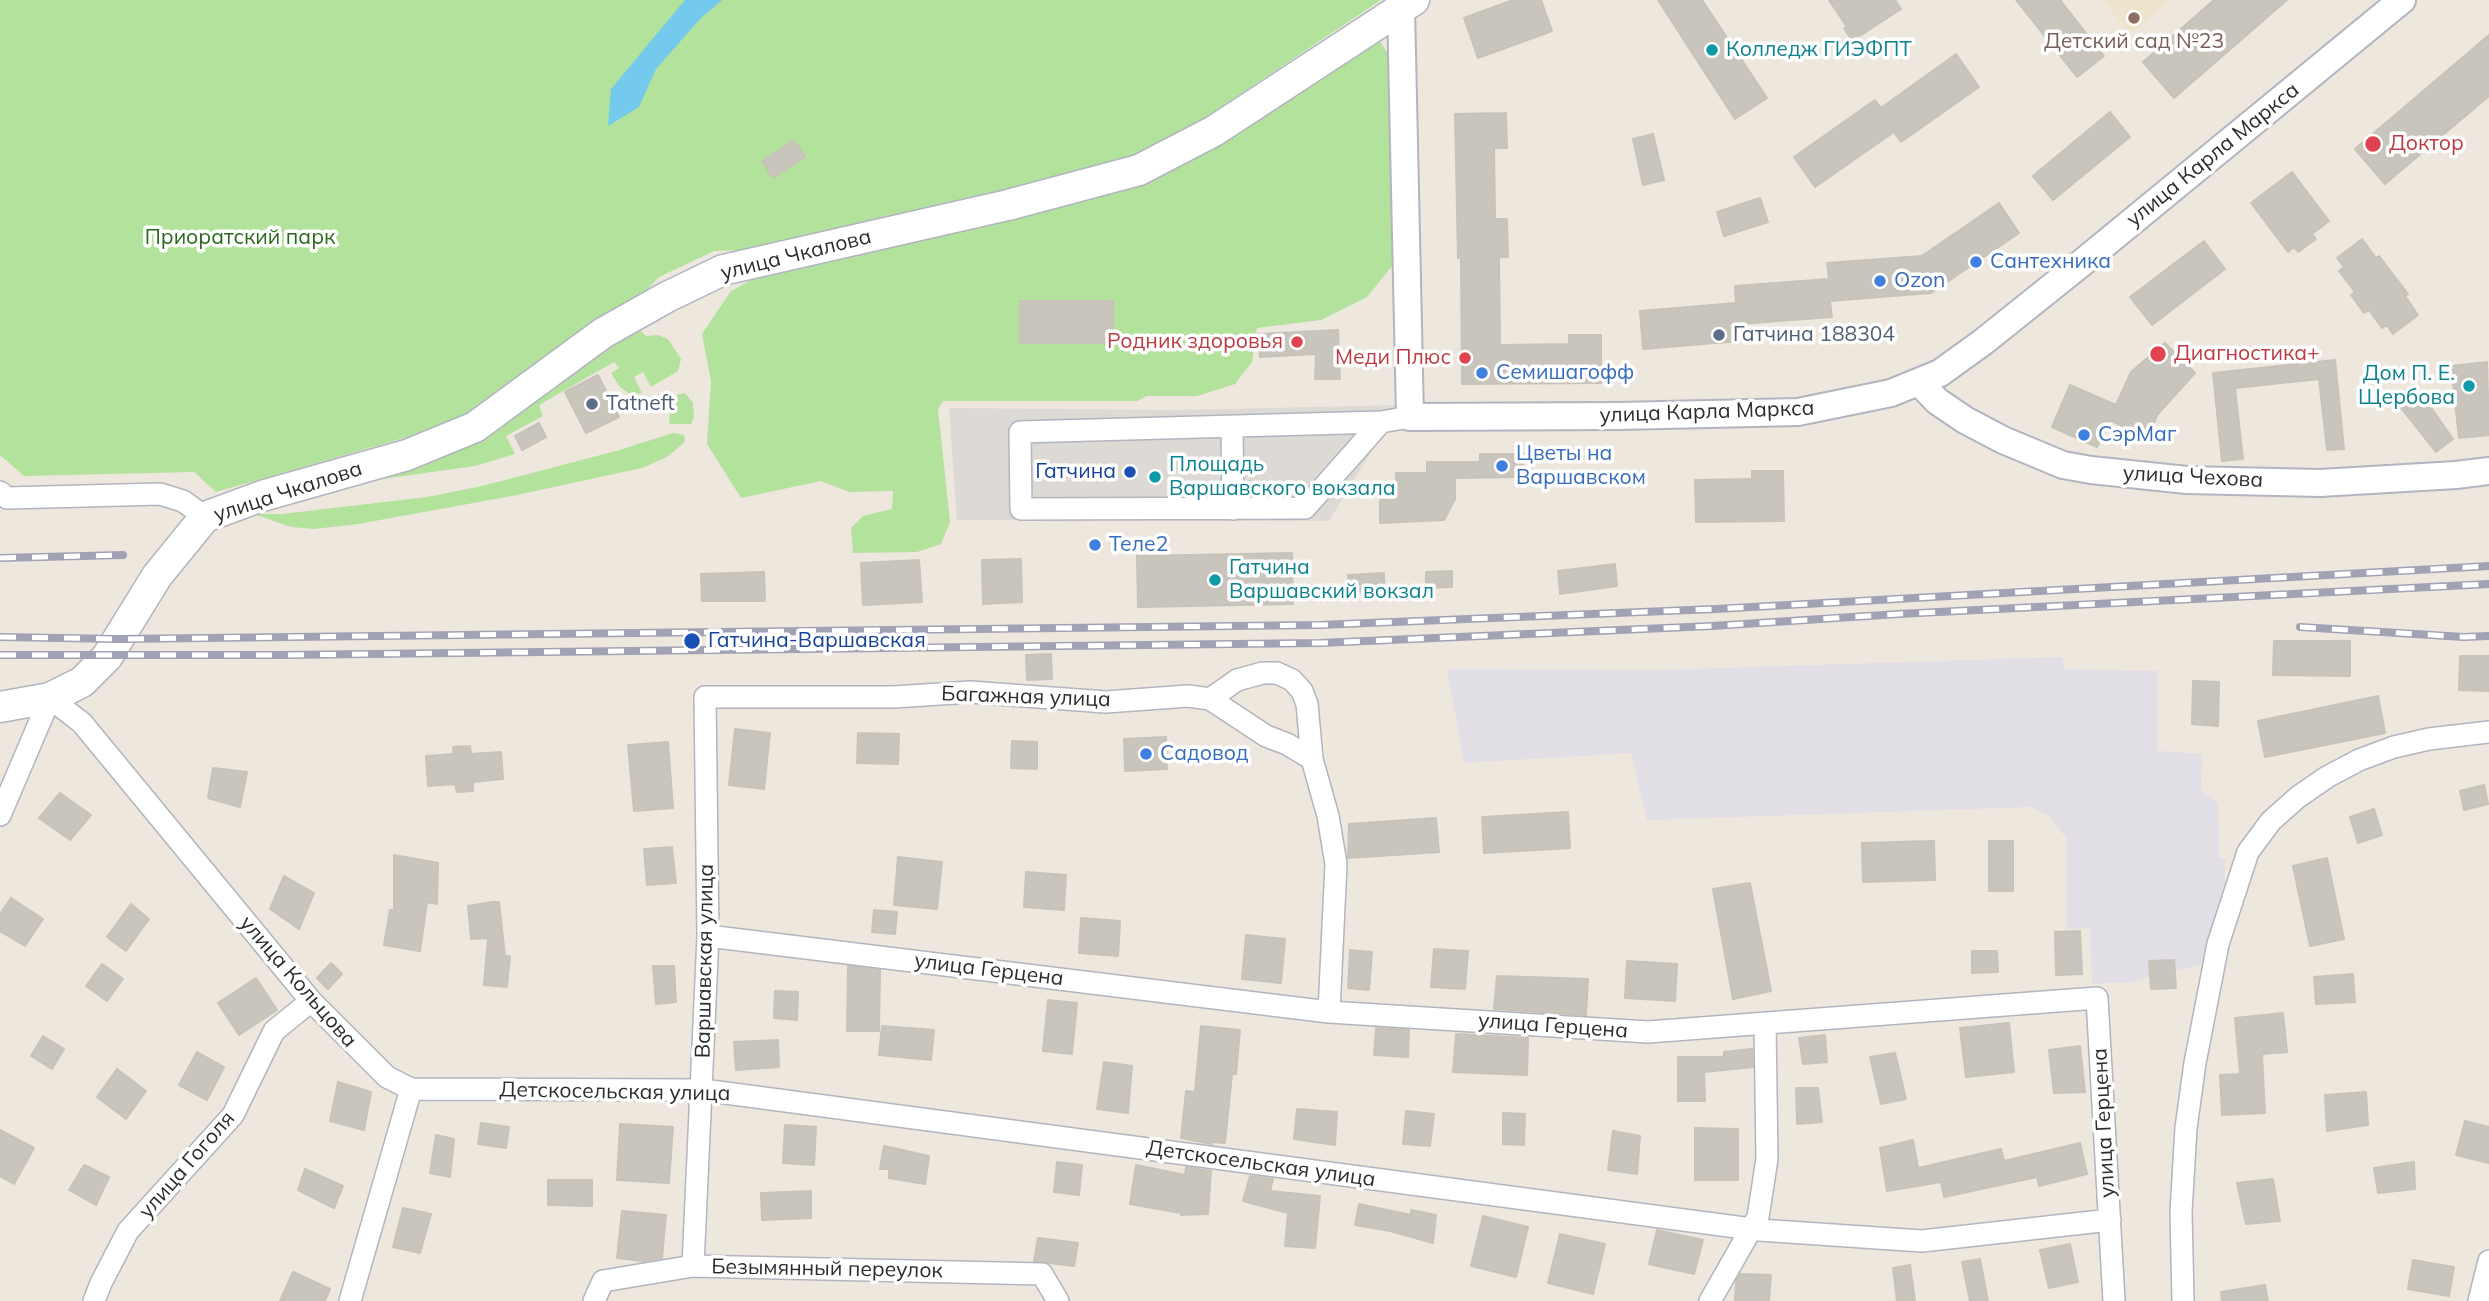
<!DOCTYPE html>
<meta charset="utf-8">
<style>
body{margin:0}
canvas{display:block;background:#ede7de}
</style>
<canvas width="2489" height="1301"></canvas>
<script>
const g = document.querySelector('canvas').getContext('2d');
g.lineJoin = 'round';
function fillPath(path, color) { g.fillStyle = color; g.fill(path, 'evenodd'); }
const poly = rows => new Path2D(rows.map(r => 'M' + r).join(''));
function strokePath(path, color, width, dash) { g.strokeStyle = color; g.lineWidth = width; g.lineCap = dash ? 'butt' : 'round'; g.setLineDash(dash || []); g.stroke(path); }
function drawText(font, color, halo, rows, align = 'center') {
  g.font = font + ' Mulish,sans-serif'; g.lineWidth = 7; g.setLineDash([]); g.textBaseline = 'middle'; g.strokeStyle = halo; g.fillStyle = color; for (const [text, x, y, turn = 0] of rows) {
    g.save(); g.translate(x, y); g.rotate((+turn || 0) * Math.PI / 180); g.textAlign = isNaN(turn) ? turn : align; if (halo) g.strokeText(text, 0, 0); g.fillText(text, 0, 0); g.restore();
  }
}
const industrial = poly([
 [2063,657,2064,669,2158,671,2158,751,2202,754,2201,790,2218,803,2219,857,2225,859,2224,921,2206,963,2131,982,2092,984,2090,928,2066,929,2066,838,2050,816,2030,807,1647,820,1631,753,1464,763,1447,669,1662,670]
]);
const education = poly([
 [2103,0,2171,0,2131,35]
]);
const green = poly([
 [0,0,1381,0,1143,159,783,249,714,251,659,277,627,311,463,421,216,492,194,472,24,476,0,455],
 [1378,38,1394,64,1393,265,1367,297,1321,320,1257,328,1252,362,1235,384,1197,396,1147,396,1137,401,943,401,938,409,950,522,941,544,917,552,853,553,851,528,863,516,892,509,893,491,849,492,821,481,741,498,707,444,711,381,702,334,731,291,772,269,1061,202],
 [640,330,646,336,658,335,668,339,681,359,678,371,651,387,643,372,634,377,642,393,631,395,619,386,611,373,619,368,614,362,539,405,543,416,506,436,515,454,475,466,361,482,578,367],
 [685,393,693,403,694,417,691,424,669,424,670,413,677,395],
 [673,433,684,435,685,441,680,446,667,457,642,468,512,496,358,524,314,529,291,527,254,514,282,514,427,497,482,486,616,451]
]);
const plaza = poly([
 [1400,405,1329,521,957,520,949,408,1180,410]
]);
const water = poly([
 [685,0,722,0,701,18,656,69,639,107,608,126,611,89]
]);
const building = poly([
 [1513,0,1541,0,1552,31,1478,58,1464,18,1513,0],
 [1658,0,1702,0,1767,98,1735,119,1658,0],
 [1829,0,1895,0,1901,9,1852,41,1844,28,1847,27,1829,0],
 [2016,0,2060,0,2104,56,2077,77,2016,0],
 [2214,0,2287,0,2174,98,2143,62,2214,0],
 [2489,35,2489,96,2385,184,2355,149,2489,35],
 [1956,54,1979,87,1901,142,1894,132,1815,187,1794,157,1875,100,1881,108,1956,54],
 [2110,112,2130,137,2053,200,2033,176,2110,112],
 [1506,113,1507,148,1494,148,1495,219,1507,219,1508,257,1499,257,1500,345,1569,344,1569,335,1601,335,1601,383,1462,384,1461,258,1458,258,1455,114,1506,113],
 [1653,134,1664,180,1643,185,1633,139,1653,134],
 [794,140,805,157,773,178,762,161,794,140],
 [2292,172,2329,221,2312,234,2316,239,2298,252,2294,247,2288,252,2251,203,2292,172],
 [1760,198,1768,222,1724,236,1717,212,1760,198],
 [1999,203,2019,233,1931,293,1830,301,1832,317,1738,324,1739,341,1643,349,1640,311,1736,303,1735,286,1829,279,1827,263,1922,256,1999,203],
 [2362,239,2376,258,2379,256,2408,294,2405,296,2418,315,2393,334,2387,325,2382,328,2369,310,2364,313,2351,295,2355,292,2339,271,2344,267,2337,258,2362,239],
 [2204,241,2225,269,2152,325,2130,297,2204,241],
 [1020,301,1113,301,1113,343,1020,343,1020,301],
 [1338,330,1340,379,1315,379,1316,354,1260,357,1259,334,1338,330],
 [2165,343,2195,373,2157,415,2149,439,2110,420,2097,447,2052,427,2070,385,2116,405,2131,372,2165,343],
 [2335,360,2344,449,2327,450,2319,379,2235,388,2243,459,2222,461,2213,373,2335,360],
 [2487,362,2489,435,2459,438,2451,366,2487,362],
 [598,375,619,417,586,433,565,392,598,375],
 [2407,389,2427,402,2453,439,2436,452,2393,398,2407,389],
 [539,423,546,437,522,450,515,436,539,423],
 [1480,454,1523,454,1523,477,1455,478,1455,499,1444,520,1380,523,1380,500,1396,500,1396,473,1427,473,1427,462,1480,462,1480,454],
 [1752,471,1783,471,1784,521,1696,522,1695,480,1752,479,1752,471],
 [1292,553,1293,604,1138,607,1137,556,1292,553],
 [1021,559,1022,602,983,604,982,560,1021,559],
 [919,560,922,602,863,605,861,563,919,560],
 [1615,564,1617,586,1560,594,1558,571,1615,564],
 [1452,571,1452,587,1426,588,1426,572,1452,571],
 [764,572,765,601,702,601,701,574,764,572],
 [1384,573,1384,591,1349,592,1348,575,1384,573],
 [2274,641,2350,641,2350,676,2273,675,2274,641],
 [1051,654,1052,679,1027,680,1026,655,1051,654],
 [2460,656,2489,656,2489,691,2459,690,2460,656],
 [2193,681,2219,682,2218,726,2192,724,2193,681],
 [2378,696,2385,733,2265,757,2258,721,2378,696],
 [735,729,770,733,764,789,729,785,735,729],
 [858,733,899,734,898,764,857,763,858,733],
 [1166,737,1167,769,1125,771,1124,739,1166,737],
 [1012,741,1037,742,1037,769,1011,768,1012,741],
 [668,742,673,808,634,811,628,745,668,742],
 [470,746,471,754,501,752,503,779,473,782,473,791,457,792,455,784,428,786,426,756,454,754,453,747,470,746],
 [213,768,247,772,240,807,208,798,213,768],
 [2484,785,2488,804,2464,810,2460,791,2484,785],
 [60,793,91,815,70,840,39,818,60,793],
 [2374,809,2382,835,2358,843,2350,817,2374,809],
 [1568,812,1570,848,1484,853,1482,817,1568,812],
 [1436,818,1439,852,1348,858,1349,824,1436,818],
 [1934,841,1935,880,1863,882,1862,843,1934,841],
 [1989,841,2013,841,2013,891,1989,891,1989,841],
 [672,847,676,883,647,885,644,849,672,847],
 [394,855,438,863,437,904,427,902,420,951,384,945,390,910,394,910,394,855],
 [898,857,942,862,937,909,894,905,898,857],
 [2327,858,2344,939,2310,946,2293,866,2327,858],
 [1026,872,1066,875,1064,910,1024,907,1026,872],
 [284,876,314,893,299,929,270,909,284,876],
 [1750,883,1771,991,1733,999,1713,889,1750,883],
 [11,898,43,919,25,946,0,931,0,914,11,898],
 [492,902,499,902,505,956,510,956,507,987,484,985,488,938,471,939,468,906,492,902],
 [131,904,149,919,126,951,107,937,131,904],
 [874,910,897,912,895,934,872,932,874,910],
 [1081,918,1120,921,1118,956,1079,953,1081,918],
 [2080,931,2082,974,2056,975,2055,932,2080,931],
 [1246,935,1285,939,1281,983,1242,979,1246,935],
 [1434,949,1468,951,1465,989,1431,987,1434,949],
 [1350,950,1372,952,1369,990,1348,988,1350,950],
 [1972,951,1997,951,1998,972,1972,973,1972,951],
 [2174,960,2176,988,2151,989,2149,961,2174,960],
 [1627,961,1677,964,1675,1001,1625,998,1627,961],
 [331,963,342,974,328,989,317,978,331,963],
 [102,964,123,979,107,1001,86,986,102,964],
 [653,966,674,966,676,1002,656,1004,653,966],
 [848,966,880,970,879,1031,847,1031,848,966],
 [2353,974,2355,1002,2316,1004,2314,977,2353,974],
 [1497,976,1588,979,1586,1015,1494,1009,1497,976],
 [256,978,277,1010,239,1035,218,1003,256,978],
 [775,991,798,992,797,1020,774,1018,775,991],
 [1048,1000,1077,1003,1072,1054,1043,1051,1048,1000],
 [2283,1013,2287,1052,2262,1054,2265,1113,2222,1115,2220,1075,2240,1074,2235,1018,2283,1013],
 [2009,1023,2014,1072,1966,1077,1960,1028,2009,1023],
 [882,1026,934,1030,931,1060,879,1055,882,1026],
 [1201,1026,1240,1030,1236,1074,1232,1074,1225,1143,1213,1142,1212,1144,1181,1138,1186,1091,1195,1092,1201,1026],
 [1376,1028,1409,1030,1408,1057,1374,1055,1376,1028],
 [1456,1034,1528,1038,1527,1075,1453,1072,1456,1034],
 [1825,1035,1827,1062,1803,1064,1799,1038,1825,1035],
 [43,1036,64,1049,52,1069,31,1056,43,1036],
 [778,1040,779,1067,736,1070,734,1042,778,1040],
 [2080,1046,2085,1092,2054,1093,2049,1050,2080,1046],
 [1752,1049,1753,1067,1704,1072,1705,1101,1678,1101,1678,1057,1724,1057,1724,1052,1752,1049],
 [197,1052,224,1067,207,1100,179,1085,197,1052],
 [1895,1053,1906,1099,1881,1104,1870,1057,1895,1053],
 [1104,1062,1132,1066,1128,1113,1097,1109,1104,1062],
 [117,1069,146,1091,126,1119,97,1097,117,1069],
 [338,1082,371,1092,364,1130,330,1121,338,1082],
 [1796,1088,1818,1088,1822,1122,1797,1124,1796,1088],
 [2366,1092,2368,1125,2327,1131,2325,1095,2366,1092],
 [1297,1109,1337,1112,1335,1145,1294,1139,1297,1109],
 [1406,1111,1434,1114,1430,1146,1403,1144,1406,1111],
 [1503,1113,1525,1114,1524,1145,1503,1144,1503,1113],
 [2465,1121,2489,1127,2489,1163,2456,1155,2465,1121],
 [481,1123,509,1127,506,1148,478,1144,481,1123],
 [620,1124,673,1127,669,1183,617,1180,620,1124],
 [785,1125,816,1127,814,1165,783,1163,785,1125],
 [1695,1128,1738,1129,1738,1180,1695,1180,1695,1128],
 [0,1130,34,1148,14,1184,0,1176,0,1130],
 [1613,1131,1640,1136,1637,1174,1608,1170,1613,1131],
 [436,1135,454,1139,450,1177,430,1173,436,1135],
 [1913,1140,1918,1168,2001,1149,2004,1161,2080,1143,2087,1174,2039,1186,2037,1177,1944,1197,1941,1182,1887,1191,1880,1148,1913,1140],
 [884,1146,929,1156,925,1184,889,1178,889,1169,880,1169,884,1146],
 [1057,1162,1082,1165,1079,1195,1054,1192,1057,1162],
 [2414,1162,2415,1189,2378,1193,2374,1168,2414,1162],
 [84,1165,109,1177,96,1205,69,1190,84,1165],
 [1136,1165,1185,1175,1186,1167,1211,1171,1208,1214,1181,1215,1181,1213,1130,1204,1136,1165],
 [305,1169,343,1186,334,1208,298,1190,305,1169],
 [1250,1176,1273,1179,1270,1191,1320,1196,1315,1248,1285,1246,1288,1213,1243,1201,1250,1176],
 [2273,1179,2280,1221,2246,1224,2237,1183,2273,1179],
 [548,1180,592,1180,592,1206,548,1205,548,1180],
 [811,1191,811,1218,762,1220,761,1193,811,1191],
 [1359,1204,1411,1215,1411,1210,1436,1215,1433,1243,1390,1231,1355,1225,1359,1204],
 [403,1208,431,1214,420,1253,393,1247,403,1208],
 [622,1211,666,1215,662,1258,642,1261,617,1258,622,1211],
 [1483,1216,1528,1227,1516,1277,1471,1266,1483,1216],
 [1657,1230,1703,1240,1694,1274,1649,1264,1657,1230],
 [1560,1234,1605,1244,1593,1294,1548,1283,1560,1234],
 [1038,1238,1078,1243,1074,1266,1034,1261,1038,1238],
 [2070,1244,2078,1282,2049,1288,2040,1250,2070,1244],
 [1980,1259,1988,1301,1970,1301,1962,1262,1980,1259],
 [2413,1260,2454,1267,2449,1296,2408,1289,2413,1260],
 [1910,1265,1915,1301,1897,1301,1893,1268,1910,1265],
 [293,1272,330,1289,325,1301,280,1301,293,1272],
 [1740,1274,1771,1275,1769,1301,1735,1301,1736,1282,1740,1274],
 [2265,1285,2268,1301,2222,1301,2221,1292,2265,1285]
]);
const minor = poly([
 [1381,422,1305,508,1021,509,1020,432,1381,422,1410,417],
 [1232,428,1233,509],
 [0,492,7,498,160,494,183,501,205,517],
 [1210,699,1237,680,1263,673,1277,673,1292,680,1302,691,1307,704,1312,759,1328,816,1336,864,1329,1012],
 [0,815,50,698,82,723,311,1001,387,1077,411,1089,350,1301],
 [708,936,1329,1012,1648,1032,2097,998,2114,1301],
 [411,1089,703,1090,1759,1230,1922,1241,2110,1220],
 [693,1266,708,936,705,697,894,697,970,692,1106,702,1188,696,1210,699,1266,736,1287,744,1312,759],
 [94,1301,101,1283,128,1231,233,1115,274,1031,311,1001],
 [594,1301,603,1281,693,1266,1042,1274,1058,1301],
 [1710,1301,1758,1217,1767,1159,1765,1023],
 [2183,1301,2181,1212,2186,1128,2195,1063,2218,944,2248,852,2271,821,2298,797,2327,777,2359,760,2394,747,2429,739,2489,732],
 [2479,1301,2489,1261]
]);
const tertiary = poly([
 [1401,8,1410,417,1619,416,1798,412,1891,393,1940,373,1983,342,2078,266,2402,0],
 [1920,383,1937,401,1965,420,2003,440,2063,465,2091,470,2187,480,2320,483,2456,475,2489,471]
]);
const secondary = poly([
 [0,707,50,698,82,682,107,657,157,576,205,517,262,496,407,455,475,427,603,333,667,297,723,270,1008,205,1139,170,1214,131,1414,0]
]);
const rail = poly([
 [0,558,123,555],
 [2300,627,2464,637,2489,636],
 [0,637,119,639,1319,625,1716,609,2489,566],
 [0,655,283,655,1320,643,1712,626,1899,614,2489,584]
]);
const markers = [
 [2134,18,7,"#8d6e63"],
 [1712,50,7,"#0f9aa8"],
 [2373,144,9,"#e0444e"],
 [1976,262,7,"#3f7fe0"],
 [1880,281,7,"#3f7fe0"],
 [1719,335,7,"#5c6f8a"],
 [1297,342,7,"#e0444e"],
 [2158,354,9,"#e0444e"],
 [1465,358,7,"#e0444e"],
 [1482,373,7,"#3f7fe0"],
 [2469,386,7,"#0f9aa8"],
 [592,404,7,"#5c6f8a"],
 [2084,435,7,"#3f7fe0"],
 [1502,466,7,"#3f7fe0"],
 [1130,472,7,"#1a4fb4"],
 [1155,477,7,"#0f9aa8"],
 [1095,545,7,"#3f7fe0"],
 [1215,580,7,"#0f9aa8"],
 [692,641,9,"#1a4fb4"],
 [1146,754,7,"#3f7fe0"]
];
const educationNames = [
 ["Детский сад №23",2134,42]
];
const cultureNames = [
 ["Колледж ГИЭФПТ",1726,50],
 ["Дом П. Е.",2455,374,"right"],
 ["Щербова",2455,398,"right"],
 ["Площадь",1169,465],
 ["Варшавского вокзала",1169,489],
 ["Гатчина",1229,568],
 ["Варшавский вокзал",1229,592]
];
const healthNames = [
 ["Доктор",2389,144],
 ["Родник здоровья",1283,342,"right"],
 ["Диагностика+",2174,354],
 ["Меди Плюс",1451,358,"right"]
];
const streetNames = [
 ["улица Карла Маркса",2213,155,-39],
 ["улица Чкалова",796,255,-14],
 ["улица Карла Маркса",1707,412,-2],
 ["улица Чехова",2193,477,3],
 ["улица Чкалова",288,492,-18],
 ["Багажная улица",1026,697,2],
 ["Варшавская улица",705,961,-89],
 ["улица Герцена",989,970,7],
 ["улица Кольцова",298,982,49],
 ["улица Герцена",1553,1026,4],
 ["Детскосельская улица",615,1092,1],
 ["улица Герцена",2104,1123,-93],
 ["Детскосельская улица",1261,1164,8],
 ["улица Гоголя",187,1165,-49],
 ["Безымянный переулок",827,1269,1]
];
const parkNames = [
 ["Приоратский парк",240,238]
];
const shopNames = [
 ["Сантехника",1990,262],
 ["Ozon",1894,281],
 ["Семишагофф",1496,373],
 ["СэрМаг",2098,435],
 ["Цветы на",1516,454],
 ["Варшавском",1516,478],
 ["Теле2",1109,545],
 ["Садовод",1160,754]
];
const serviceNames = [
 ["Гатчина 188304",1733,335],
 ["Tatneft",606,404]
];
const transitNames = [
 ["Гатчина",1116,472],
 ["Гатчина-Варшавская",708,641,"left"]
];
fillPath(industrial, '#e1dee6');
fillPath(education, '#eee4ce');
fillPath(green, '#b3e29c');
fillPath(plaza, '#dddad5');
fillPath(water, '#74caec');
fillPath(building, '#c9c5bd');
strokePath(building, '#c8c3b8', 2);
strokePath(minor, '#b2b4bf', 24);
strokePath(tertiary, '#b2b4bf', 30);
strokePath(secondary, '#b2b4bf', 33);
strokePath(minor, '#fff', 21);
strokePath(tertiary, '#fff', 26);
strokePath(secondary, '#fff', 30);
strokePath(rail, '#a1a3b5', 8);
strokePath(rail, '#fff', 5, [16]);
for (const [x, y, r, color] of markers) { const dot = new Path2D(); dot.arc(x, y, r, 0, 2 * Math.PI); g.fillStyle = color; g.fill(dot); strokePath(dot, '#fff', 2.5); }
drawText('21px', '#785e54', '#fff', educationNames);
drawText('21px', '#0d838f', '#fff', cultureNames, 'left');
drawText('21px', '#be3a42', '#fff', healthNames, 'left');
drawText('21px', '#2c2c2c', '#fff', streetNames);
drawText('21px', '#2a681c', '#fff', parkNames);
drawText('21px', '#366cbe', '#fff', shopNames, 'left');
drawText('21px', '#4e5e75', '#fff', serviceNames, 'left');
drawText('21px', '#164399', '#fff', transitNames, 'right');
</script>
